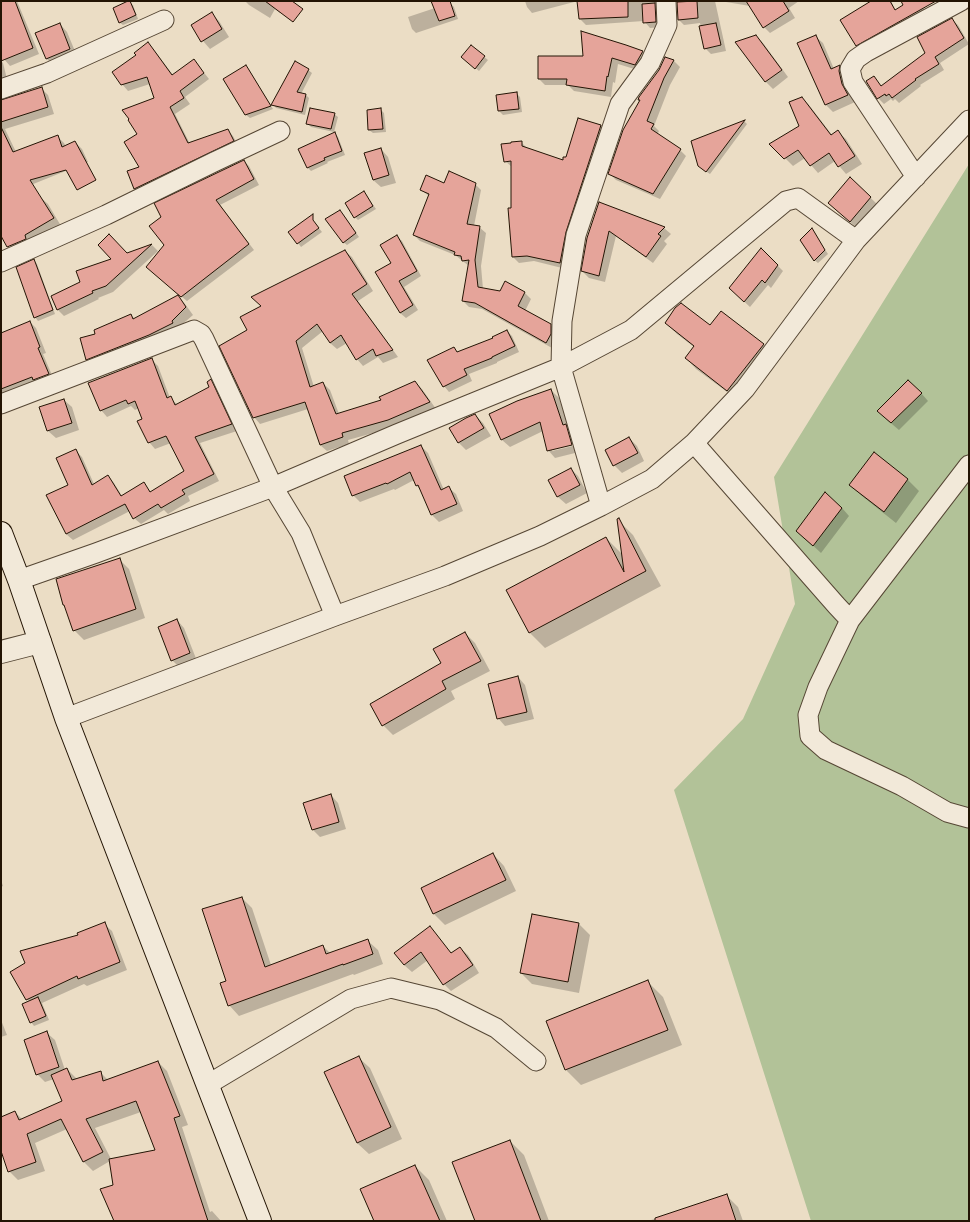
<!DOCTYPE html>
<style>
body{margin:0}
#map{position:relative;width:970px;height:1222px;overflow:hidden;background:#ebddc5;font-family:"Libre Caslon Text",serif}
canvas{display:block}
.frame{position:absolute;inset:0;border:2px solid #231404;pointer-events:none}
</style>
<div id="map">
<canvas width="970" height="1222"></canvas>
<div class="frame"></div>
</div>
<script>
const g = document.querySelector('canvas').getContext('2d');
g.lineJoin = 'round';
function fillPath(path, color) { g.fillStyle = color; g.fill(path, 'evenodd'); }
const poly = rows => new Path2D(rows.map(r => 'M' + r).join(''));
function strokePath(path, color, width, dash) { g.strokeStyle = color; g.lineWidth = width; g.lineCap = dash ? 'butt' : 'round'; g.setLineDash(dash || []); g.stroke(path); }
const green = poly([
 [969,164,969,1221,811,1221,674,790,743,719,795,604,774,477]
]);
const shadow = poly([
 [1,1,17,1,39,54,10,66,4,59,1,51],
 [245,1,293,1,280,13,275,9,270,18,249,5],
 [525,1,597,1,594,3,662,1,661,27,650,28,644,21,586,25,580,19,578,1,532,13,527,7],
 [678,1,715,1,726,51,711,54,705,48,700,23,684,25,679,20],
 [720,1,799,1,789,8,795,18,770,33,764,27,750,6],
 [879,1,891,1,896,11,909,1,918,1,926,12,860,48,857,45],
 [129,2,133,5,138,19,123,25,119,22],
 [450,3,454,7,458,19,416,33,412,29,408,17],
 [212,14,219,21,229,37,210,49,203,41,196,24],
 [952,20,958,25,969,44,940,63,944,70,920,85,921,86,899,103,895,99,893,101,891,99,884,104,878,98,867,82,874,78,882,87,926,54],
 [60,24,67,32,77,56,54,66,46,58],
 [582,33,643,52,649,58,641,71,618,64,615,83,613,82,611,97,574,91,568,85,545,85,539,79,585,57],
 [756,36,763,43,788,77,773,89,766,82,737,42],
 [815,36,823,43,834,69,840,66,847,73,849,93,855,102,833,112,826,105],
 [148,44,154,50,173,75,194,60,209,79,185,97,190,104,175,114,190,144,227,130,233,136,239,147,141,195,135,189,141,167,139,134,155,99,150,84,128,91,122,84,137,55],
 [471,46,488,60,479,71,466,60],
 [665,58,674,61,680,67,670,85,654,126,659,131,657,135,680,150,686,156,660,199,616,180,609,173,641,101,639,99,660,70],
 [1,61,3,63,7,79,1,81],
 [249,70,273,109,250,118,246,115,224,80],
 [308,70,312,73,301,94,306,95,309,98,305,115,276,108,273,104],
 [41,88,48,95,54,114,5,129,16,152,57,136,64,143,66,147,75,142,82,149,88,162,1,197,1,101],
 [516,93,520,97,522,112,503,115,499,111,497,96],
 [802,98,809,105,832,135,838,132,846,139,862,164,846,174,835,161,818,173,805,158,793,166,771,144,800,126],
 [381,110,384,113,386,132,373,133,369,130],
 [334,114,338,117,334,132,311,127,307,123],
 [579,119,601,125,607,131,566,269,534,261,519,263,513,257,512,167,505,161,521,142,527,148,563,162,567,158],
 [744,121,747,124,710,174,702,169,693,142],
 [334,133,338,137,345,155,327,162,328,163,311,171,307,167],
 [381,149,388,157,396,183,381,187,373,180],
 [244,161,249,166,259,185,220,205,254,250,187,301,152,272],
 [850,178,878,205,858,229,837,210],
 [444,184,475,184,481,190,474,226,479,227,486,233,481,266,483,289,500,292,506,282,525,293,531,299,525,311,550,325,557,331,552,348,482,309,469,307,463,301,469,266,455,255,420,241,414,235,429,196,421,190],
 [364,192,376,209,358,220,355,217],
 [40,197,48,204,61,226,13,249,5,241,1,233,1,219],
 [599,203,664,228,671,234,664,241,667,244,653,263,616,236,605,282,589,278,582,271],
 [343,214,359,237,347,245,343,242],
 [310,217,322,232,301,247,298,243],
 [812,230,828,254,818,263,814,260],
 [397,236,402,241,421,276,404,287,418,310,406,318,400,313,392,263],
 [152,245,158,251,113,292,98,298,99,299,64,316,58,310,52,297,81,283,127,254],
 [761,249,783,271,771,288,768,285,750,307,736,294],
 [345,251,352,257,373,291,358,301,398,357,383,363,378,357,363,366,357,359,347,343,337,349,330,343,323,331,302,348,314,387,323,383,330,390,339,414,382,401,415,382,422,389,436,409,395,427,348,440,349,444,327,451,320,445,308,409,260,424,254,417,248,331,262,307],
 [34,260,37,264,55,314,38,321,35,317],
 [178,297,185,304,193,315,178,328,94,366,87,359,97,334,131,315,135,319],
 [30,322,36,328,46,353,43,354,54,380,1,397,1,334],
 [666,323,710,327,763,344,774,355,738,400,696,369,686,358,694,347,677,334],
 [507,331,512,336,519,352,497,362,497,363,469,374,472,381,449,392,444,386,454,348,459,353,494,339],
 [151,359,158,366,170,398,178,405,211,387,211,381,217,387,237,431,200,443,219,481,188,496,190,501,168,514,164,510,141,524,134,518,130,511,73,540,66,534,69,485,75,450,82,457,94,484,108,476,114,483,122,496,144,484,151,492,185,472,171,443,155,449,149,442,143,419,139,408,135,410,131,406,107,417,101,410],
 [551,390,559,398,569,428,576,443,552,448,552,451,577,445,579,452,555,458,548,450,543,431,510,447,502,440,490,414],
 [921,393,928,401,899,430,886,419],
 [64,400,72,407,79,430,56,438,48,431],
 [475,415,483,423,491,436,466,450,459,443,450,429],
 [629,438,637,446,644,461,622,473,614,465],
 [421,446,428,453,444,490,449,488,456,494,463,511,439,522,432,515,421,491,417,486,414,480,395,490,394,489,360,502,353,495],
 [874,454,908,480,919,491,896,523,862,496,850,485],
 [571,469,578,476,587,493,566,504,558,497,550,480],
 [842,508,849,516,821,553,805,538],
 [618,520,633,535,661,586,545,648,530,633,606,538,623,555],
 [119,559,129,569,145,618,84,640,74,630],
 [177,620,184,628,197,661,180,668,172,660],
 [465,633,475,643,490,671,451,691,455,699,393,735,383,725,442,664],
 [518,677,525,685,534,719,505,726,498,718],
 [331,795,338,803,346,829,320,837,313,830],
 [493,854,504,866,516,891,445,925,434,914,422,888],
 [1,880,3,886,1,887],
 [242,898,252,908,271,965,323,946,330,953,367,940,378,950,383,964,354,975,353,974,239,1016,229,1005,227,982],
 [532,915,579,924,590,935,579,993,532,984,521,973],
 [104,924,112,931,127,970,87,986,84,984,42,1003,49,1020,34,1026,31,1022,30,1002,27,999,79,935],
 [430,927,452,954,460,948,468,955,479,973,451,991,444,984,428,960,412,972,404,965],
 [648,982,663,997,682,1045,581,1085,566,1070,547,1021],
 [1,1020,7,1035,1,1037],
 [47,1033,55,1040,65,1070,67,1069,77,1079,100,1072,108,1080,158,1062,167,1071,188,1125,182,1127,210,1212,212,1211,221,1221,115,1221,115,1185,110,1161,93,1171,84,1162,67,1129,35,1143,45,1171,18,1180,9,1171,1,1149,1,1118,15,1112,22,1119,63,1102,54,1079,45,1082,37,1074],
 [141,1112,157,1151,111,1159,95,1128],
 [358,1057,370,1068,402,1139,369,1154,357,1143],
 [510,1141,524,1155,549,1221,476,1221],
 [415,1166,429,1180,447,1221,376,1221],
 [727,1196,738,1207,743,1221,648,1221]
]);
const building = poly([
 [1,1,15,1,33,48,1,61,1,1],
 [128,1,130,1,136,15,119,23,113,8,128,1],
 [265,1,292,1,303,9,293,22,265,1],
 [431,1,450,1,455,16,439,21,431,1],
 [577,1,628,1,628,17,579,19,577,1],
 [697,1,698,18,678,20,677,2,697,1],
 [746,1,783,1,789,11,763,28,746,1],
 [871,1,890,1,895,10,903,5,901,1,936,1,856,46,840,20,871,1],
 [655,3,656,22,643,23,642,4,655,3],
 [212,12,222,29,201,42,191,25,212,12],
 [952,18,964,38,935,57,939,64,915,79,916,80,892,98,889,94,886,96,885,94,877,99,866,81,874,76,881,86,925,53,917,37,952,18],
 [60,23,70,49,46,59,35,33,60,23],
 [716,23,721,45,704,49,699,26,716,23],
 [581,31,626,45,643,51,635,65,612,58,608,77,607,76,605,91,566,85,567,79,538,79,538,56,583,56,581,31],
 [756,35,782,70,765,82,735,42,756,35],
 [816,35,831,69,840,65,839,71,842,84,848,95,825,105,797,43,816,35],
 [148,42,172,75,194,59,204,73,180,91,184,98,170,107,188,143,228,129,234,141,134,189,127,171,139,167,124,142,137,134,128,120,129,119,122,110,154,98,147,77,121,85,112,72,136,55,134,53,148,42],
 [471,45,485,56,475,69,461,57,471,45],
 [665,57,674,60,664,78,647,121,654,124,651,129,681,149,653,194,608,174,623,130,640,100,638,100,639,97,659,70,665,57],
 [295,61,309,69,297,92,306,94,302,112,271,105,295,61],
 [246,65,271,106,245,115,223,79,246,65],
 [42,87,48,107,1,122,1,100,42,87],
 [517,92,519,109,498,111,496,95,517,92],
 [802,97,831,135,838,130,855,156,838,167,829,153,810,166,798,150,784,159,769,144,799,126,789,102,802,97],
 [310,108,335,113,331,129,306,124,310,108],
 [381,108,383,129,368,130,367,110,381,108],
 [578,118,601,125,566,232,560,263,527,256,512,257,508,208,511,208,511,161,504,162,501,144,511,143,511,142,522,141,522,146,563,160,563,157,566,157,578,118],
 [745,120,706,172,698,166,691,141,745,120],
 [1,127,13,152,58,135,62,147,75,141,96,180,77,190,66,170,30,180,54,218,25,235,26,239,7,247,1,236,1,127],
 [335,132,342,151,324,158,325,160,307,168,298,149,335,132],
 [381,148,389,175,373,180,364,153,381,148],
 [244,160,254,179,216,200,249,244,181,297,146,267,164,245,149,226,161,217,154,203,244,160],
 [449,171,476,183,467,224,480,226,475,260,478,287,500,291,505,281,525,292,518,306,551,324,551,334,546,343,475,303,462,301,469,260,462,261,461,256,454,255,455,252,413,235,429,194,420,190,426,175,444,183,449,171],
 [850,177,871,197,850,222,828,203,850,177],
 [364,191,373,206,354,218,345,203,364,191],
 [599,202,665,227,658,234,661,236,646,257,609,231,599,276,581,271,587,238,599,202],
 [340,210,356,233,343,243,325,219,340,210],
 [313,214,313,220,319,228,297,244,288,232,313,214],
 [812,228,825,250,814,261,800,240,812,228],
 [109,234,127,253,152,244,106,286,92,291,93,293,57,310,51,296,80,282,76,271,111,259,98,245,109,234],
 [397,235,417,271,399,281,413,305,400,313,375,272,391,263,380,245,397,235],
 [761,248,778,265,765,283,762,280,744,302,729,288,761,248],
 [345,250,367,284,352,294,393,350,376,356,373,349,356,360,341,335,330,343,317,324,296,341,310,387,323,382,336,414,381,400,379,397,415,381,430,402,388,420,342,433,343,437,320,445,305,402,253,418,219,346,247,330,240,317,261,306,251,297,345,250],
 [34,259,53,310,34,318,16,267,34,259],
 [178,295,186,307,172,321,173,323,149,335,86,360,80,338,95,334,94,330,131,314,133,319,178,295],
 [681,303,710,325,721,311,764,344,727,391,685,358,694,346,665,323,675,308,681,303],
 [30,321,40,347,38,348,49,374,33,380,32,377,1,389,1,333,30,321],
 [507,330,515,346,492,357,492,358,464,369,467,375,443,387,427,360,454,347,457,352,493,338,492,337,507,330],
 [152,358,167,398,171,396,175,405,209,387,207,382,211,379,232,424,195,437,214,474,182,490,185,494,161,508,158,504,133,519,125,504,66,534,46,495,68,485,56,458,76,449,92,485,108,475,121,496,144,482,150,492,184,471,166,436,148,443,137,421,142,419,135,401,128,404,126,400,100,411,88,383,152,358],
 [908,380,922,393,891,423,877,411,908,380],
 [551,389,563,425,566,424,572,445,547,451,540,422,501,440,489,414,517,401,551,389],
 [64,399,72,423,47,431,39,407,64,399],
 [475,414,484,428,458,443,449,428,466,418,475,414],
 [629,437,638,453,613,466,605,450,629,437],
 [421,445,441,490,449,486,457,504,431,515,418,485,416,486,410,472,387,484,386,483,352,496,344,476,421,445],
 [874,452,908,479,884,512,849,485,874,452],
 [571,468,580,485,557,497,548,480,571,468],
 [825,492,842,508,813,546,796,531,825,492],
 [619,518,646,571,529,633,506,590,606,537,624,572,617,519,619,518],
 [120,558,136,609,73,631,64,605,63,605,56,579,120,558],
 [177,619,190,653,171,661,158,627,177,619],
 [465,632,481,661,442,681,446,689,382,726,370,704,441,663,433,649,465,632],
 [518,676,527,712,497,719,488,684,518,676],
 [331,794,339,822,312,830,303,803,331,794],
 [493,853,506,880,433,914,421,888,493,853],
 [242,897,265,967,323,945,326,954,368,939,373,954,343,965,343,964,228,1006,220,983,226,981,202,909,242,897],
 [532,914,579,923,568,982,520,973,532,914],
 [105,922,120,962,78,979,77,976,26,1000,10,972,25,963,20,951,78,935,77,933,105,922],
 [430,926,451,953,460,947,473,965,443,985,421,952,404,965,394,953,430,926],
 [648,980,668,1030,565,1070,546,1021,648,980],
 [38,997,46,1016,30,1023,22,1004,38,997],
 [47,1031,59,1067,36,1075,24,1040,47,1031],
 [359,1056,391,1127,357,1143,324,1072,359,1056],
 [158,1061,180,1116,174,1118,208,1221,114,1221,100,1189,113,1185,109,1159,155,1150,136,1101,86,1119,103,1152,83,1162,61,1119,27,1134,36,1162,8,1172,1,1151,1,1117,15,1111,19,1120,62,1101,51,1075,67,1068,72,1080,101,1071,103,1081,158,1061],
 [510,1140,541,1221,475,1221,452,1162,510,1140],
 [415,1165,440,1221,374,1221,360,1189,415,1165],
 [727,1194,736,1221,655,1221,655,1218,727,1194]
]);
const minor = poly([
 [1,89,47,73,164,20],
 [916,177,853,82,850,69,856,59,866,52,961,1],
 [1,262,106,215,214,162,280,131],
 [1,404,194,330,201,334,204,339,273,487,301,533,335,616],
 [694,443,836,605,850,620],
 [969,465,850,620,818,687,808,715,810,736,826,750,902,786,947,812,969,818],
 [601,506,561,367,562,321,576,235,620,104,650,63,667,25,666,1],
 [19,580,96,553,273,487,397,434,561,367,631,330,786,201,798,198,856,240],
 [66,718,335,616,445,576,540,536,601,506,652,479,694,443,745,389,856,240,969,120],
 [207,1085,351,999,391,988,440,1000,496,1028,536,1061]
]);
const tertiary = poly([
 [1,652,40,642]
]);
const secondary = poly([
 [1,533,19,580,66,718,260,1221]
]);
fillPath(green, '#b2c298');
fillPath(shadow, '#0003');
fillPath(building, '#e5a49a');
strokePath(building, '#231404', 1);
strokePath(minor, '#554634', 21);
strokePath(tertiary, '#554634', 24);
strokePath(secondary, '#231404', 24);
strokePath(minor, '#f2e9d9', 19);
strokePath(tertiary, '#f2e9d9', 22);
strokePath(secondary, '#f2e9d9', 22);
</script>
